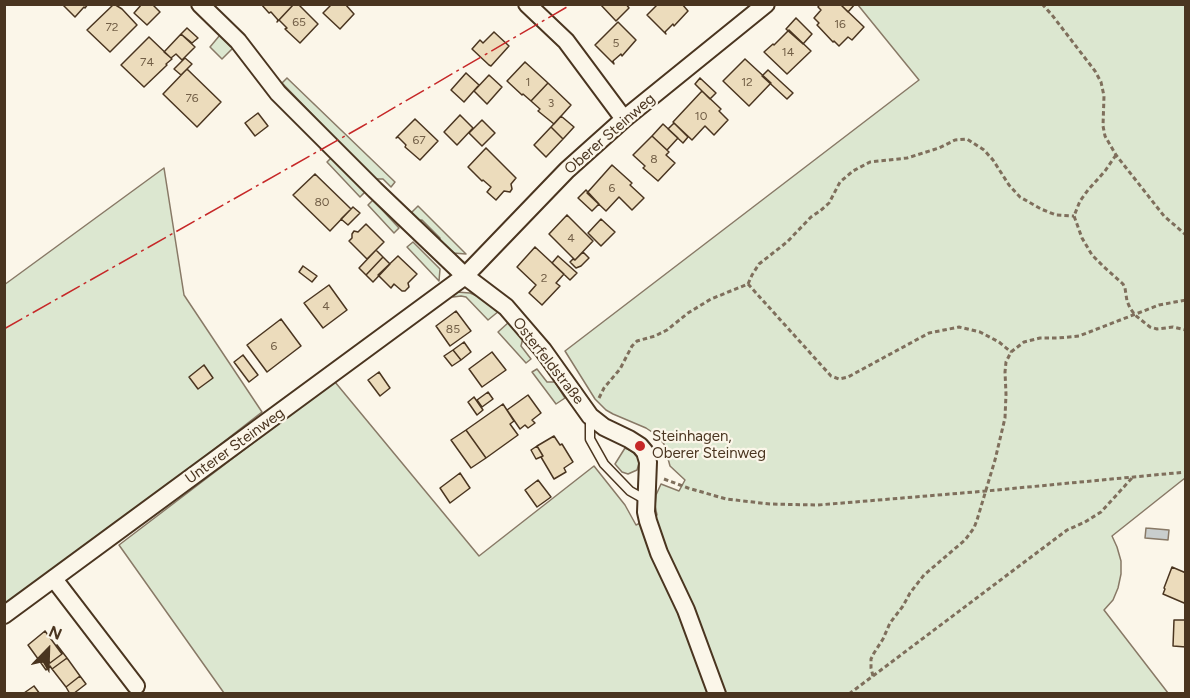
<!DOCTYPE html>
<meta charset="utf-8">
<style>
body{margin:0}
#map{position:relative;width:1190px;height:698px;overflow:hidden;background:#fbf6e9;font-family:Figtree,sans-serif}
canvas{display:block}
.frame{position:absolute;inset:0;border:6px solid #4a3520;pointer-events:none}
.north{position:absolute;left:18px;top:620px;width:60px;height:60px;-webkit-text-stroke:4px #fbf6e9;paint-order:stroke;rotate:23deg;font-size:16px;font-weight:700;line-height:24px;text-align:center;color:#4a3520}
.north::after{content:'';display:block;margin:auto;width:21px;height:27px;background:#4a3520;clip-path:polygon(50% 0,100% 100%,50% 72%,0 100%)}
</style>
<div id="map">
<canvas width="1190" height="698"></canvas>
<div class="frame"></div>
<div class="north">N</div>
</div>
<script>
const g = document.querySelector('canvas').getContext('2d');
g.lineJoin = 'round';
function fillPath(path, color) { g.fillStyle = color; g.fill(path, 'evenodd'); }
const poly = rows => new Path2D(rows.map(r => 'M' + r).join(''));
function strokePath(path, color, width, dash) { g.strokeStyle = color; g.lineWidth = width; g.lineCap = dash ? 'butt' : 'round'; g.setLineDash(dash || []); g.stroke(path); }
function drawText(font, color, halo, rows, align = 'center') {
  g.font = font + ' Figtree,sans-serif'; g.lineWidth = 4.5; g.setLineDash([]); g.textBaseline = 'middle'; g.strokeStyle = halo; g.fillStyle = color; for (const [text, x, y, turn = 0] of rows) {
    g.save(); g.translate(x, y); g.rotate((+turn || 0) * Math.PI / 180); g.textAlign = isNaN(turn) ? turn : align; if (halo) g.strokeText(text, 0, 0); g.fillText(text, 0, 0); g.restore();
  }
}
const green = poly([
 [858,5,1185,5,1185,478,1112,536,1117,547,1121,561,1121,574,1118,588,1113,600,1104,610,1168,693,224,693,119,545,274,427,335,382,479,556,594,466,625,505,636,525,657,515,655,506,656,495,661,484,679,491,685,480,670,466,664,444,655,434,646,428,613,414,606,410,595,399,565,351,919,80,858,5],
 [220,35,233,48,222,59,210,47,220,35],
 [287,78,395,182,391,187,383,179,375,179,282,83,287,78],
 [331,158,365,192,360,197,327,162,331,158],
 [164,168,184,295,262,412,110,530,4,608,4,285,164,168],
 [373,200,399,228,394,233,368,205,373,200],
 [418,206,466,254,453,253,439,246,440,238,422,220,414,221,409,215,418,206],
 [413,242,440,269,439,281,407,247,413,242],
 [456,292,470,293,477,296,499,311,488,320,466,297,461,296,453,297,451,294,456,292],
 [509,322,523,338,521,346,531,359,526,363,498,332,509,322],
 [537,369,547,382,555,382,565,398,556,404,532,372,537,369],
 [625,448,632,451,640,460,637,470,628,474,622,472,615,464,625,448]
]);
const water = poly([
 [1146,528,1169,530,1168,540,1145,538,1146,528]
]);
const building = poly([
 [62,4,88,4,85,8,84,7,75,17,62,4],
 [114,4,122,9,137,25,110,52,87,30,114,4],
 [142,4,152,4,160,12,147,25,134,13,142,4],
 [261,4,294,4,277,22,278,20,271,12,269,13,261,4],
 [294,4,298,4,318,24,300,43,285,29,287,28,279,20,294,4],
 [332,4,345,4,354,14,340,29,323,13,332,4],
 [600,4,626,4,629,8,616,21,600,4],
 [658,4,682,4,688,11,674,26,673,24,665,32,666,34,647,15,658,4],
 [820,4,840,4,864,27,852,40,848,37,839,46,834,41,833,42,817,25,819,23,814,18,821,10,818,7,820,4],
 [840,4,855,4,848,12,840,4],
 [796,18,812,34,803,44,786,29,796,18],
 [618,22,636,40,622,56,621,54,613,61,614,64,595,45,618,22],
 [187,28,198,38,192,43,181,34,187,28],
 [789,30,811,51,787,74,764,52,773,44,774,45,789,30],
 [494,32,509,46,491,66,489,65,472,49,480,40,483,43,494,32],
 [181,34,195,47,182,60,176,54,171,58,164,52,181,34],
 [149,37,172,59,166,64,167,65,144,87,121,65,149,37],
 [185,58,192,64,181,75,174,69,185,58],
 [745,59,771,83,749,106,723,81,745,59],
 [525,62,548,83,531,101,523,94,522,95,507,81,525,62],
 [187,69,221,102,197,127,163,94,187,69],
 [768,70,793,93,787,99,762,76,768,70],
 [466,73,479,85,464,102,451,90,466,73],
 [489,75,502,87,487,104,474,91,489,75],
 [700,78,716,93,710,99,695,84,700,78],
 [548,83,571,105,554,124,538,111,540,109,531,101,548,83],
 [702,91,721,109,719,111,728,120,714,135,705,126,692,140,673,122,702,91],
 [258,113,268,126,255,136,245,123,258,113],
 [460,115,473,128,457,145,444,132,460,115],
 [561,116,574,127,563,139,551,127,561,116],
 [415,119,438,141,420,160,405,147,406,145,398,137,396,138,415,119],
 [482,120,495,133,482,146,469,133,482,120],
 [674,123,688,137,683,143,668,129,674,123],
 [663,124,678,138,667,150,652,136,663,124],
 [551,127,563,139,546,157,534,145,551,127],
 [652,136,669,152,666,155,675,163,658,181,643,168,645,166,633,155,652,136],
 [486,148,516,178,511,184,512,189,510,192,504,191,496,200,487,192,491,187,483,180,482,181,468,167,486,148],
 [612,165,632,183,630,185,644,198,632,210,619,197,606,211,587,193,612,165],
 [315,174,351,209,330,231,293,195,315,174],
 [586,190,599,204,592,211,578,198,586,190],
 [353,207,360,213,348,225,341,219,353,207],
 [567,215,593,241,575,260,549,234,567,215],
 [601,219,615,232,601,246,588,233,601,219],
 [366,224,384,242,367,259,349,241,352,238,352,234,354,231,358,232,366,224],
 [535,247,564,274,556,283,560,286,542,305,529,293,536,285,517,267,535,247],
 [376,250,383,257,366,275,359,268,376,250],
 [583,252,589,258,581,266,576,268,570,262,573,259,575,260,583,252],
 [398,256,417,274,408,283,409,287,405,291,402,291,394,284,391,288,378,275,398,256],
 [558,256,577,273,570,280,552,263,558,256],
 [383,257,390,264,373,282,366,275,383,257],
 [303,266,317,276,312,282,299,272,303,266],
 [329,285,347,310,323,328,304,303,329,285],
 [456,311,471,331,450,346,436,326,456,311],
 [281,319,301,346,267,372,247,345,281,319],
 [464,342,471,352,461,360,453,350,464,342],
 [453,350,461,360,452,366,444,356,453,350],
 [492,352,506,370,482,387,469,369,492,352],
 [243,355,258,375,249,382,234,362,243,355],
 [204,365,213,378,198,389,189,377,204,365],
 [379,372,390,388,380,396,368,380,379,372],
 [488,392,493,399,482,407,477,400,488,392],
 [528,395,541,413,532,420,535,423,528,428,525,425,520,429,507,410,528,395],
 [474,397,483,410,477,415,468,402,474,397],
 [503,404,514,421,510,424,518,435,486,458,466,430,503,404],
 [466,430,486,458,471,468,451,440,466,430],
 [554,436,560,445,562,444,573,462,564,468,566,472,554,479,541,457,543,456,537,446,554,436],
 [537,446,543,456,536,459,531,450,537,446],
 [460,473,470,488,450,503,440,488,460,473],
 [538,480,551,497,537,507,525,490,538,480],
 [1172,567,1186,573,1186,599,1184,603,1163,594,1165,589,1164,588,1172,567],
 [1174,620,1186,620,1186,647,1173,646,1174,620],
 [45,631,62,654,50,663,47,659,41,663,28,645,45,631],
 [57,645,67,658,52,669,50,666,46,670,41,663,47,659,50,663,62,654,56,646,57,645],
 [67,658,80,676,66,687,52,669,67,658],
 [80,676,86,684,73,694,70,694,66,687,80,676],
 [34,686,40,694,24,694,24,693,34,686]
]);
const path = poly([
 [1042,4,1052,15,1095,71,1101,82,1104,96,1103,126,1105,136,1116,155,1164,216,1186,235],
 [1116,155,1105,171,1088,190,1080,201,1074,216,1082,238,1092,255,1104,267,1123,284,1125,288,1127,301,1130,308,1135,315,1150,327,1157,329,1173,327,1186,330],
 [748,284,831,376,839,379,848,377,929,333,959,327,980,332,999,342,1011,352],
 [599,398,604,388,620,369,632,346,637,341,655,336,667,330,688,313,711,299,748,284,752,275,759,264,787,242,811,217,820,211,829,203,840,182,853,171,870,162,907,158,939,148,955,140,967,139,984,150,993,160,1009,185,1020,197,1041,209,1056,215,1074,216],
 [664,479,688,488,726,499,770,504,818,505,986,491,1186,472],
 [873,676,871,668,871,659,874,653,883,639,890,623,903,606,910,593,924,575,965,540,974,528,977,520,995,460,1005,418,1006,394,1005,372,1006,362,1011,352,1024,342,1040,338,1058,338,1079,336,1159,305,1186,300],
 [849,694,1067,530,1085,522,1101,512,1132,478]
]);
const service = poly([
 [590,417,590,439,604,464,630,491,646,500]
]);
const minor = poly([
 [200,4,238,41,278,93,375,190,465,276,506,307,543,350,590,416,604,427,629,439,640,446,645,452,648,462,646,512,648,521,659,553,686,610,717,694],
 [527,4,566,41,624,119],
 [54,579,136,686],
 [4,615,465,276,567,170,624,119,766,4]
]);
const power = poly([
 [4,329,361,127,572,4]
]);
const markers = [
 [640,446,6,"#c62828"]
];
const numberNames = [
 ["65",299,22],
 ["16",840,24],
 ["72",112,27],
 ["5",616,43],
 ["14",788,52],
 ["74",147,62],
 ["1",528,82],
 ["12",747,82],
 ["76",192,98],
 ["3",551,103],
 ["10",701,116],
 ["67",419,140],
 ["8",654,159],
 ["6",612,188],
 ["80",322,202],
 ["4",571,238],
 ["2",544,278],
 ["4",326,306],
 ["85",453,329],
 ["6",274,346]
];
const streetNames = [
 ["Oberer Steinweg",610,134,-41],
 ["Osterfeldstraße",548,361,52],
 ["Unterer Steinweg",235,446,-36]
];
const poiNames = [
 ["Steinhagen,",652,437],
 ["Oberer Steinweg",652,454]
];
fillPath(green, '#dce7d0');
strokePath(green, '#887966', 1.5);
fillPath(water, '#c9cecd');
strokePath(water, '#887966', 1.5);
fillPath(building, '#ecdcbc');
strokePath(building, '#4a3520', 1.5);
strokePath(service, '#4a3520', 11);
strokePath(minor, '#4a3520', 20);
strokePath(path, '#7f6f5c', 3, [4.5, 3]);
strokePath(service, '#fbf6e9', 8);
strokePath(minor, '#fbf6e9', 16);
strokePath(power, '#c62828', 1.5, [21, 4.5, 3, 4.5]);
for (const [x, y, r, color] of markers) { const dot = new Path2D(); dot.arc(x, y, r, 0, 2 * Math.PI); g.fillStyle = color; g.fill(dot); strokePath(dot, '#fbf6e9', 2); }
drawText('12px', '#725f47', null, numberNames);
drawText('15px', '#4a3520', '#fbf6e9', streetNames);
drawText('15px', '#4a3520', '#fbf6e9', poiNames, 'left');
</script>
